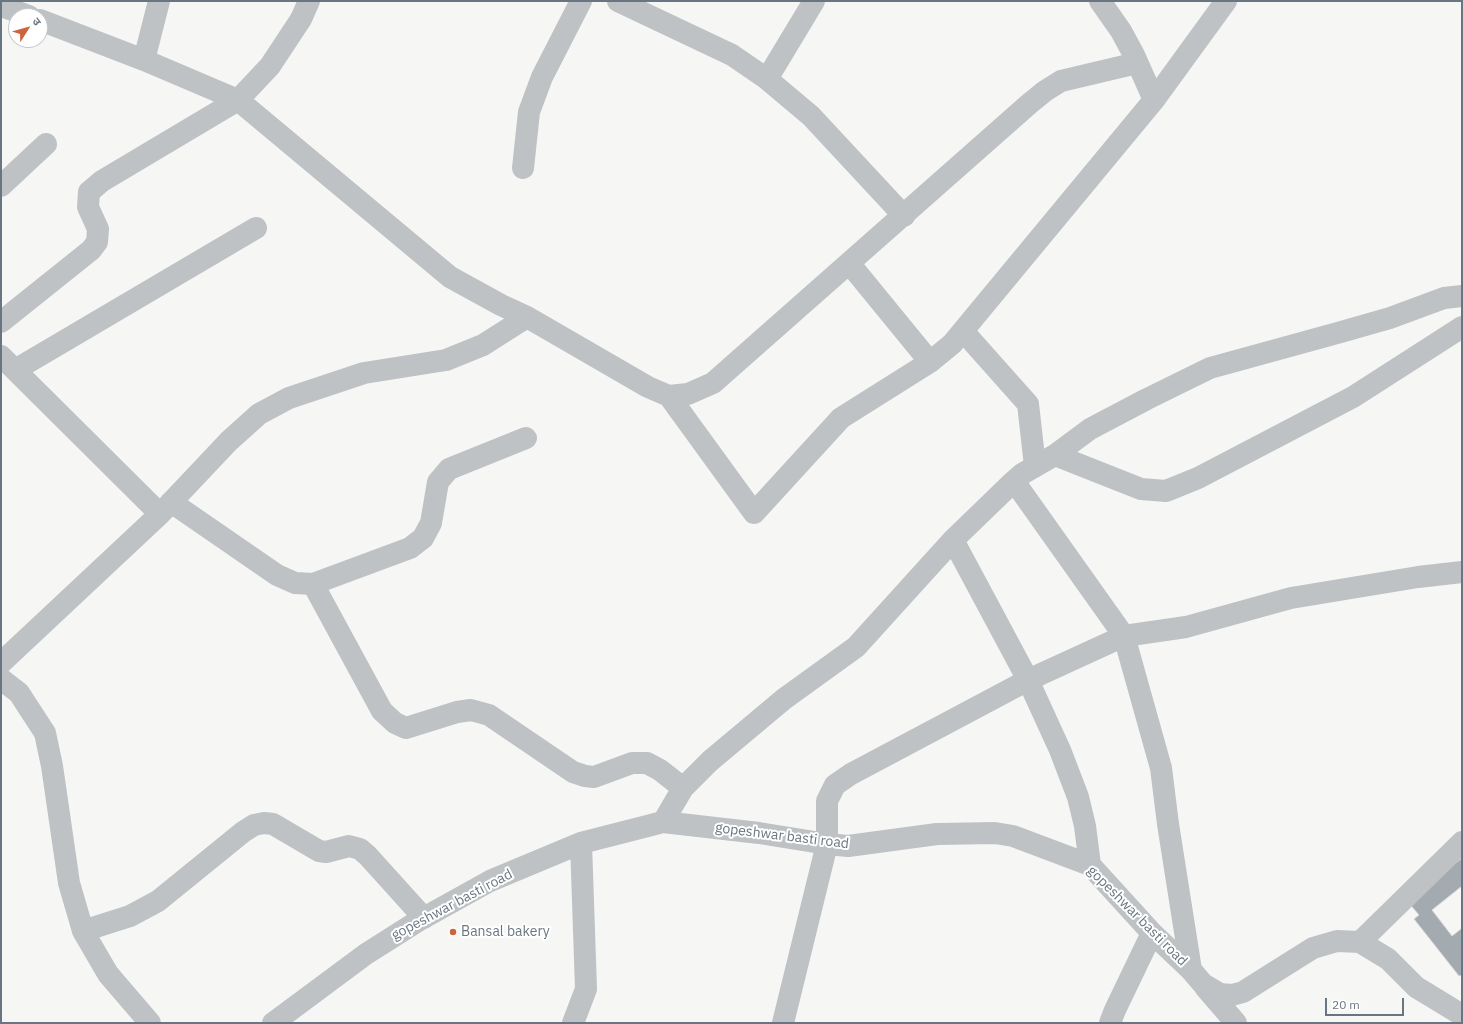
<!DOCTYPE html>
<meta charset="utf-8">
<style>
body{margin:0}
#map{position:relative;width:1463px;height:1024px;overflow:hidden;background:#f6f7f4;font-family:"IBM Plex Sans","Noto Sans Devanagari",sans-serif}
canvas{display:block}
.frame{position:absolute;inset:0;border:2px solid #697681;pointer-events:none}
.north{position:absolute;left:8px;top:8px;width:40px;height:40px;box-sizing:border-box;background:#fff;border:1px solid #c3c8cd;border-radius:50%;rotate:53deg;font-size:11px;font-weight:700;line-height:16px;text-align:center;color:#697681}
.north::after{content:'';display:block;margin:auto;width:14px;height:18px;background:#cd643d;clip-path:polygon(50% 0,100% 100%,50% 72%,0 100%)}
.scale{position:absolute;left:1325px;top:998px;width:79px;height:18px;box-sizing:border-box;border:2px solid #697681;border-top:0;padding-left:5px;font-size:12px;line-height:14px;white-space:nowrap;color:#697681;-webkit-text-stroke:3px #fff;paint-order:stroke}
</style>
<div id="map">
<canvas width="1463" height="1024"></canvas>
<div class="frame"></div>
<div class="north">उ</div>
<div class="scale">20 m</div>
</div>
<script>
const g = document.querySelector('canvas').getContext('2d');
g.lineJoin = 'round';
function fillPath(path, color) { g.fillStyle = color; g.fill(path, 'evenodd'); }
const poly = rows => new Path2D(rows.map(r => 'M' + r).join(''));
function strokePath(path, color, width, dash) { g.strokeStyle = color; g.lineWidth = width; g.lineCap = dash ? 'butt' : 'round'; g.setLineDash(dash || []); g.stroke(path); }
function drawText(font, color, halo, rows, align = 'center') {
  g.font = font + ' "IBM Plex Sans",sans-serif'; g.lineWidth = 4; g.setLineDash([]); g.textBaseline = 'middle'; g.strokeStyle = halo; g.fillStyle = color; for (const [text, x, y, turn = 0] of rows) {
    g.save(); g.translate(x, y); g.rotate((+turn || 0) * Math.PI / 180); g.textAlign = isNaN(turn) ? turn : align; if (halo) g.strokeText(text, 0, 0); g.fillText(text, 0, 0); g.restore();
  }
}
const building = poly([
 [1462,858,1462,886,1432,910,1452,936,1461,929,1462,926,1462,975,1459,976,1414,919,1419,915,1408,902,1462,858]
]);
const minor = poly([
 [618,1,732,55,767,79,811,116,904,216],
 [1100,1,1121,31,1134,55,1154,100],
 [1,6,29,16],
 [40,20,144,60,238,100,450,277,501,305,527,317,648,387,669,396,688,394,713,383,1029,104,1045,91,1061,81,1137,63],
 [144,60,159,1],
 [767,79,814,1],
 [523,168,529,112,542,77,581,1],
 [1,186,46,144],
 [849,263,930,362],
 [1,322,91,250,97,242,98,229,88,207,89,192,102,181,238,100,270,66,301,19,309,1],
 [963,331,1028,404,1035,466],
 [1,356,160,514],
 [15,370,256,228],
 [669,396,754,513,841,418,930,362,952,344,1154,100,1226,1],
 [1055,455,1141,489,1166,491,1198,478,1353,397,1462,327],
 [1014,481,1124,636,1161,768,1168,824,1191,970],
 [171,502,277,575,295,583,313,584,410,548,423,538,431,523,438,482,449,469,526,438],
 [953,540,1028,680,1060,750,1078,797,1085,826,1090,865],
 [313,584,382,711,395,723,406,728,457,712,471,710,489,715,573,772,585,776,594,777,632,763,647,763,660,770,683,788],
 [1,663,160,514,229,441,259,414,289,398,364,373,446,360,483,345,527,317],
 [1,679,19,693,45,733,52,766,69,883,83,931,108,974,150,1023],
 [663,822,683,788,710,761,784,699,856,647,953,540,1014,481,1022,474,1055,455,1090,429,1147,399,1210,368,1341,332,1390,318,1444,298,1462,296],
 [83,931,130,916,158,901,243,832,254,825,264,823,273,824,319,851,326,852,349,846,360,849,368,856,424,918],
 [1360,942,1462,842],
 [1205,987,1236,1023],
 [273,1023,366,954,418,921,490,881,581,843,663,822,759,833,827,844,848,846,937,834,995,833,1013,836,1090,865,1152,933,1191,970,1203,984,1220,994,1232,995,1243,992,1313,948,1337,941,1360,942,1388,959,1416,987,1462,1015],
 [573,1023,586,989,581,843],
 [783,1023,827,844,827,801,835,785,851,774,1028,680,1124,636,1186,627,1291,598,1418,577,1462,572],
 [1110,1023,1115,1010,1152,933]
]);
const markers = [
 [453,932,4,"#cd643d"]
];
const streetNames = [
 ["gopeshwar basti road",782,836,7],
 ["gopeshwar basti road",452,905,-28],
 ["gopeshwar basti road",1137,916,45]
];
const poiNames = [
 ["Bansal bakery",461,932]
];
fillPath(building, '#a4abb0');
strokePath(building, '#d8d8d6', 1);
strokePath(minor, '#bec2c5', 22);
for (const [x, y, r, color] of markers) { const dot = new Path2D(); dot.arc(x, y, r, 0, 2 * Math.PI); g.fillStyle = color; g.fill(dot); strokePath(dot, '#fff', 1.5); }
drawText('14px', '#697681', '#fff', streetNames);
drawText('14px', '#697681', '#fff', poiNames, 'left');
</script>
